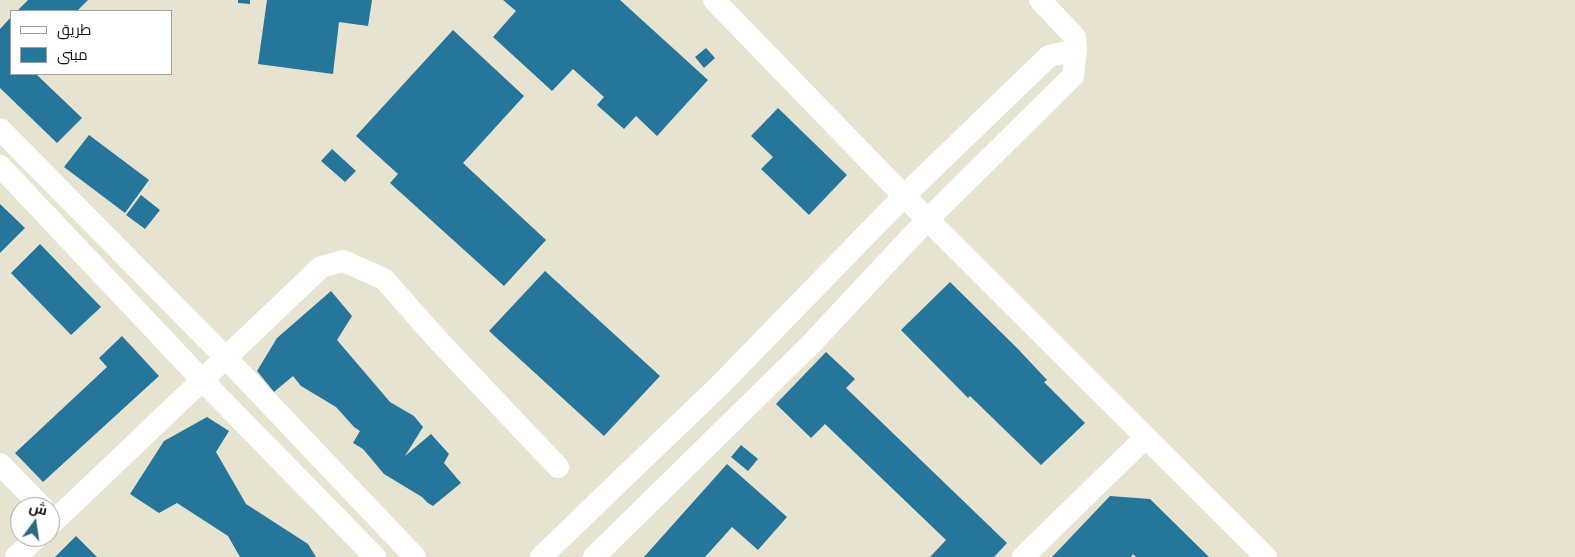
<!DOCTYPE html>
<meta charset="utf-8">
<style>
body{margin:0}
#map{position:relative;width:1575px;height:557px;overflow:hidden;background:#e6e4d1;font-family:"DM Sans",Cairo,sans-serif}
canvas{display:block}
.legend{position:absolute;left:10px;top:10px;width:162px;height:65px;box-sizing:border-box;background:#fff;border:1px solid #a1a09e;margin:0;padding:6px 9px;list-style:none;font-size:15px;color:#13120c}
.legend li{display:flex;align-items:center;gap:10px;height:25px}
.legend b{width:25px;border:1px solid #a1a09e}
.north{position:absolute;left:10px;top:497px;width:50px;height:50px;box-sizing:border-box;background:#fff;border:1px solid #a1a09e;border-radius:50%;rotate:14deg;font-size:14px;font-weight:700;line-height:20px;text-align:center;color:#13120c}
.north::after{content:'';display:block;margin:auto;width:18px;height:22px;background:#316682;clip-path:polygon(50% 0,100% 100%,50% 72%,0 100%)}
</style>
<div id="map">
<canvas width="1575" height="557"></canvas>
<ul class="legend">
<li><b style="height:6px;background:#fff"></b>طريق</li>
<li><b style="height:14px;background:#26759b"></b>مبنى</li>
</ul>
<div class="north">ش</div>
</div>
<script>
const g = document.querySelector('canvas').getContext('2d');
g.lineJoin = 'round';
function fillPath(path, color) { g.fillStyle = color; g.fill(path, 'evenodd'); }
const poly = rows => new Path2D(rows.map(r => 'M' + r).join(''));
function strokePath(path, color, width, dash) { g.strokeStyle = color; g.lineWidth = width; g.lineCap = dash ? 'butt' : 'round'; g.setLineDash(dash || []); g.stroke(path); }
const building = poly([
 [28,0,88,0,77,11,17,11],
 [238,0,250,0,250,4,238,3],
 [267,0,372,0,368,26,339,22,333,74,258,64],
 [503,0,620,0,708,80,657,136,636,116,624,129,597,105,604,97,573,69,552,91,493,37,516,11],
 [11,17,11,74,36,74,82,118,57,143,0,88,0,29],
 [453,30,524,96,463,163,546,240,504,286,390,183,398,174,356,136],
 [706,48,715,58,704,68,695,57],
 [778,108,847,175,809,215,761,169,773,157,751,136],
 [89,135,149,180,125,213,64,167],
 [332,149,356,171,345,182,321,161],
 [141,195,160,210,145,229,126,215],
 [0,204,25,228,0,253],
 [40,244,101,307,71,335,11,273],
 [545,271,660,376,604,436,489,331],
 [950,282,1018,349,1047,380,1044,382,1085,423,1041,465,970,396,968,398,901,330],
 [331,291,352,316,337,340,390,402,414,416,423,427,405,456,431,434,449,454,444,463,461,483,433,506,428,503,422,497,384,474,363,449,353,443,360,431,354,427,336,407,301,386,293,376,274,392,257,371,277,338],
 [122,336,159,376,43,482,15,453,107,367,99,358],
 [826,352,855,379,846,388,1007,543,994,557,930,557,946,540,825,424,811,438,776,404],
 [207,417,229,431,216,452,246,504,308,544,316,557,240,557,228,536,177,503,159,513,130,494,164,441],
 [741,445,758,459,748,471,731,457],
 [727,464,787,517,758,550,732,527,705,557,644,557],
 [1110,496,1150,499,1209,557,1136,557,1133,554,1131,557,1052,557],
 [76,536,97,557,55,557]
]);
const minor = poly([
 [714,0,904,196,1266,557],
 [0,129,226,358,415,557],
 [0,166,202,380,375,557],
 [0,464,42,507],
 [50,525,321,267,343,261,384,279,436,338,558,467],
 [16,557,37,537],
 [541,557,720,385,904,196,1049,56,1076,50],
 [594,557,810,345,928,219,1073,76,1076,50,1075,37,1040,0],
 [1023,557,1145,438]
]);
fillPath(building, '#26759b');
strokePath(minor, '#fff', 22);
</script>
